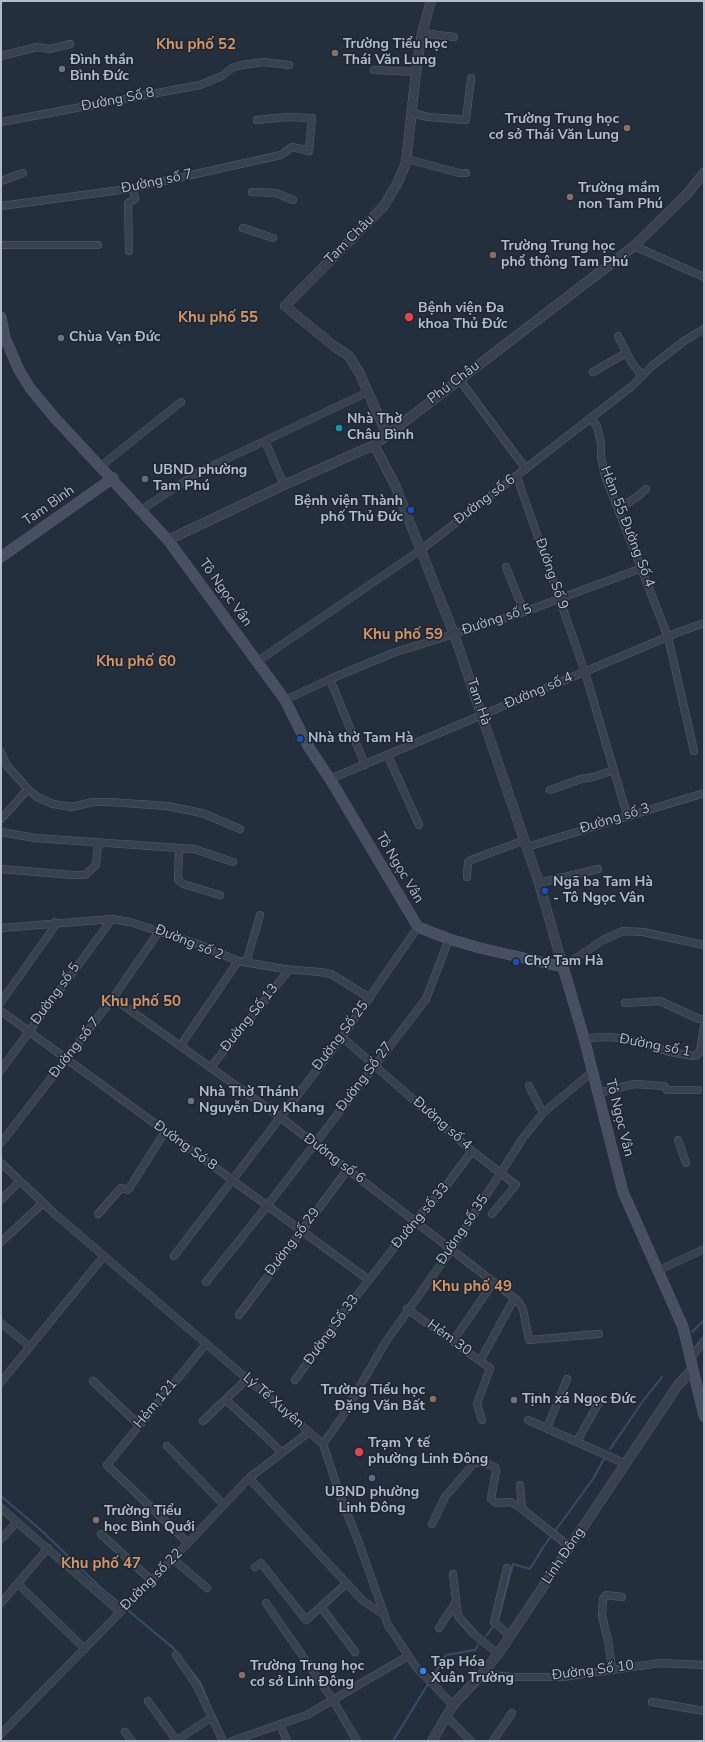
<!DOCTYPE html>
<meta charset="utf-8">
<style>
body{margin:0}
#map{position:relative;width:705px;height:1742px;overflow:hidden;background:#242f3e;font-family:"Nunito Sans",sans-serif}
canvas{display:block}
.frame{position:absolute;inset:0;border:2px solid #b4bcc9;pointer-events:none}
</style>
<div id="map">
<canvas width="705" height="1742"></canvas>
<div class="frame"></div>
</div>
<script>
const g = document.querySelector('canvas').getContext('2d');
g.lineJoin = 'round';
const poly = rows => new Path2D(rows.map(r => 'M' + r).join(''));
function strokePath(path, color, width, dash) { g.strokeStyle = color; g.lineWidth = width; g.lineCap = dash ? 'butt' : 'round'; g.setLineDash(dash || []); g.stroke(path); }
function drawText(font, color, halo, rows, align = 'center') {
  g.font = font + ' "Nunito Sans",sans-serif'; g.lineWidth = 3; g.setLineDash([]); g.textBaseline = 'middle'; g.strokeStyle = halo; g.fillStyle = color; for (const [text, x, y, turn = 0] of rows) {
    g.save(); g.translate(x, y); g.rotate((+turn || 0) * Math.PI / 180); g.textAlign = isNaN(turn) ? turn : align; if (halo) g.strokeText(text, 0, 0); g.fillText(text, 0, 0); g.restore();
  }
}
const stream = poly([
 [692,1332,704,1320],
 [610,1449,643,1401,662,1377],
 [1,1496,42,1531,100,1587,172,1647,177,1653],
 [498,1620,513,1564,530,1569,544,1546,593,1479,604,1459],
 [486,1636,495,1624],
 [188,1667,200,1682,208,1701],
 [393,1741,446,1655,475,1650,478,1645]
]);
const minor = poly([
 [422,33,454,37],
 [1,56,37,47,50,49,70,44],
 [374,70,416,72],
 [412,113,428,117,466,120,471,78],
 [1,122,200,85,222,76,232,68,242,65,263,62,289,65],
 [407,159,459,173,466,173],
 [1,181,23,173],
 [252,192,276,193,293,200],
 [1,206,128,189,281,155,292,147,309,151,312,118,286,117,257,120],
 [243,228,273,238],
 [1,245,98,245],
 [634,246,704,277],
 [129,251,128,203,135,199,133,188],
 [618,336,632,363,642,376],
 [593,372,626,353],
 [459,379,526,469],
 [590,418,597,426,601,443,601,456,605,476,668,637,694,751],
 [265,441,284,485],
 [101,466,181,402],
 [517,477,585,672,627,815],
 [618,509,637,497,646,489],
 [141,510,199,472,368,392],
 [506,567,524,612],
 [258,661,422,549,632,386,652,366,684,341,704,329],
 [330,679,365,765],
 [285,700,330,679,393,653,524,612,642,568],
 [1,752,7,766,28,789,37,797,53,804,72,807,93,802,109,802,167,806,202,813,240,829],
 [388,756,419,825],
 [330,779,679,632,704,623],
 [550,790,581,779,593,777,614,770],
 [1,819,28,789],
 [1,832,35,838,194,849,233,862],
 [527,847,704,793],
 [179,849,178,880,183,884,220,895],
 [1,869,73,875,85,875,96,865,98,843],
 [467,877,468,862,471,860,525,840],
 [539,883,598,869],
 [1,928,112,919,130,922,195,943,238,961,284,969,320,972,331,974,370,998],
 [246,963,260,915],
 [563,967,603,940,623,931,643,932,704,945],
 [113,998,280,1117,518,1301,523,1309,529,1340,599,1334],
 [1,1002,55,926,55,922],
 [625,1003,660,1001,699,1019,704,1019],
 [1,1011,369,1280],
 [342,1037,472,1151,516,1185,492,1214],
 [584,1038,611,1037,630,1040,670,1052,693,1056,697,1055,700,1051,704,1027],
 [181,1045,238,961],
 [211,1067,289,970],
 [1,1070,112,919],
 [529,1086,543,1113],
 [598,1093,634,1084,664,1086,667,1090,698,1090],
 [678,1140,686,1163],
 [1,1143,113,998,160,930],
 [1,1163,55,1214,323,1444,341,1498,359,1543,388,1625,416,1667,453,1705],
 [1,1200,20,1181],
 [98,1214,121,1188,128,1190,165,1132],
 [1,1242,43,1203],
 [174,1256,342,1037,418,927],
 [659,1270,704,1249],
 [206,1282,267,1206,426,999,449,939],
 [407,1309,490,1368,477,1404,482,1420],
 [239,1315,348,1169],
 [1,1323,29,1346],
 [453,1341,493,1283],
 [691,1358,704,1341],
 [480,1361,514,1299],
 [295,1380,340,1317,415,1221,449,1182,472,1151],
 [93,1381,139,1425],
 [1,1382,104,1256],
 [226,1400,263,1434,281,1452],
 [528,1420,626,1464],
 [203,1421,247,1379],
 [547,1428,567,1379],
 [577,1441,601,1399],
 [323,1444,342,1417,385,1343,451,1250,523,1138,543,1113,593,1071],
 [167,1446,223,1504],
 [249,1478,363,1601,383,1614],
 [520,1485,522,1509],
 [1,1508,120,1612],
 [432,1524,445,1497,474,1463,481,1462,495,1467,496,1471,491,1499,496,1503,511,1502,522,1509,570,1547],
 [101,1534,152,1581],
 [1,1539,17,1522],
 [188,1543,107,1465,206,1344],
 [173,1559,207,1588],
 [255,1567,261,1563,306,1620,347,1583],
 [507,1568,494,1622,510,1636],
 [453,1574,458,1616,474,1634,498,1654],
 [18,1584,85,1649],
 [1,1603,48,1548],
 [266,1603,333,1700,357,1741],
 [321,1607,355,1652],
 [439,1628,456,1602],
 [176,1655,197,1686,223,1741],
 [612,1669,608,1640,602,1616,603,1599,606,1595,622,1597],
 [482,1674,511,1677,563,1677,660,1663,704,1665],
 [148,1701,176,1740],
 [652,1702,704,1711],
 [447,1717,471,1741],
 [280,1724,287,1741],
 [125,1732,132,1741],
 [1,1734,188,1543,249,1478,309,1432],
 [175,1741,212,1717],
 [232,1741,307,1715,408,1656],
 [493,1741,512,1713]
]);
const tertiary = poly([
 [387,435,359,372,349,356,334,346,285,306,383,207,397,184,406,163,416,72,422,33,431,1],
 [374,445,395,485,454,634,539,883,563,967],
 [168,540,284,485,374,445,634,246,687,194,704,173],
 [432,1741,453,1705,482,1674,498,1654,678,1385,693,1369]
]);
const secondary = poly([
 [1,317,5,338,19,370,30,388,54,417,168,540,285,700,308,746,330,779,418,927,449,939,480,948,563,967,584,1038,623,1192,683,1327,704,1416],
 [1,557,113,478]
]);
const markers = [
 [335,53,4,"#8d6e63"],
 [62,69,4,"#6b7280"],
 [627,128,4,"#8d6e63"],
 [570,197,4,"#8d6e63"],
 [493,255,4,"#8d6e63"],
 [409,317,5,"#e0444e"],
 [61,338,4,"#6b7280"],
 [339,428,4,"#0f9aa8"],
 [145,479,4,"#5c6f8a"],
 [411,510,4,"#1a4fb4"],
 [300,739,4,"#1a4fb4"],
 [545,891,4,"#1a4fb4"],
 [516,962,4,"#1a4fb4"],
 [191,1101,4,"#6b7280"],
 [433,1399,4,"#8d6e63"],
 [514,1400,4,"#6b7280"],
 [359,1452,5,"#e0444e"],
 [372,1478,4,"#5c6f8a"],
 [96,1520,4,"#8d6e63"],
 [423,1671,4,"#3f7fe0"],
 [242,1675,4,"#8d6e63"]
];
const poiNames = [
 ["Trường Tiểu học",343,45],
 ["Thái Văn Lung",343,61],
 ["Đình thần",70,61],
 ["Bình Đức",70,77],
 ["Trường Trung học",619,120,"right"],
 ["cơ sở Thái Văn Lung",619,136,"right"],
 ["Trường mầm",578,189],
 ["non Tam Phú",578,205],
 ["Trường Trung học",501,247],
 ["phổ thông Tam Phú",501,263],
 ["Bệnh viện Đa",418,309],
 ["khoa Thủ Đức",418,325],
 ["Chùa Vạn Đức",69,338],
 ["Nhà Thờ",347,420],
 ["Châu Bình",347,436],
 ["UBND phường",153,471],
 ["Tam Phú",153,487],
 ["Bệnh viện Thành",403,502,"right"],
 ["phố Thủ Đức",403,518,"right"],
 ["Nhà thờ Tam Hà",308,739],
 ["Ngã ba Tam Hà",553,883],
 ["- Tô Ngọc Vân",553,899],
 ["Chợ Tam Hà",524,962],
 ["Nhà Thờ Thánh",199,1093],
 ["Nguyễn Duy Khang",199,1109],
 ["Trường Tiểu học",425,1391,"right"],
 ["Đặng Văn Bất",425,1407,"right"],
 ["Tịnh xá Ngọc Đức",522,1400],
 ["Trạm Y tế",368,1444],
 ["phường Linh Đông",368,1460],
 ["UBND phường",372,1493,"center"],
 ["Linh Đông",372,1509,"center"],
 ["Trường Tiểu",104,1512],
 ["học Bình Quới",104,1528],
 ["Tạp Hóa",431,1663],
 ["Xuân Trường",431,1679],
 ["Trường Trung học",250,1667],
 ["cơ sở Linh Đông",250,1683]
];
const streetNames = [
 ["Đường Số 8",118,100,-11],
 ["Đường số 7",157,182,-12],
 ["Tam Châu",350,240,-45],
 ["Phú Châu",454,383,-37],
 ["Đường số 6",485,500,-37],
 ["Tam Bình",49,506,-35],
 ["Hẻm 55 Đường Số 4",627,527,69],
 ["Đường Số 9",551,574,71],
 ["Tô Ngọc Vân",225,593,54],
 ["Đường số 5",497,620,-18],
 ["Đường số 4",539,691,-23],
 ["Tam Hà",478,702,71],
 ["Đường số 3",615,819,-17],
 ["Tô Ngọc Vân",399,868,59],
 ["Đường số 2",189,943,22],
 ["Đường số 5",56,994,-54],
 ["Đường Số 13",250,1018,-51],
 ["Đường Số 25",341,1036,-53],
 ["Đường số 1",655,1046,11],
 ["Đường số 7",75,1048,-52],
 ["Đường Số 27",365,1077,-53],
 ["Tô Ngọc Vân",619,1118,76],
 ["Đường số 4",442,1124,41],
 ["Đường Só 8",185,1146,36],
 ["Đường số 6",334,1159,37],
 ["Đường số 33",421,1216,-50],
 ["Đường số 35",463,1230,-56],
 ["Đường số 29",293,1242,-53],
 ["Đường Số 33",332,1330,-54],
 ["Hẻm 30",449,1338,36],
 ["Lý Tế Xuyên",273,1401,41],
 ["Hẻm 121",156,1404,-50],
 ["Linh Đông",564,1556,-56],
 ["Đường số 22",152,1580,-45],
 ["Đường Số 10",593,1671,-7]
];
const neighbourhoodNames = [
 ["Khu phố 52",196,45],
 ["Khu phố 55",218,318],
 ["Khu phố 59",403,635],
 ["Khu phố 60",136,662],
 ["Khu phố 50",141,1002],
 ["Khu phố 49",472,1287],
 ["Khu phố 47",101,1564]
];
strokePath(stream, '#394c67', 2);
strokePath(minor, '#565f6c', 8);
strokePath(tertiary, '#565f6c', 10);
strokePath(secondary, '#565f6c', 11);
strokePath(minor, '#38414e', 7);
strokePath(tertiary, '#38414e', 9);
strokePath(secondary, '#465061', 10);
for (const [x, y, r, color] of markers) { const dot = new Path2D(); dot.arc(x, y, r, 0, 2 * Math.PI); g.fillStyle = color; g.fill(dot); strokePath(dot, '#1d2633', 1.5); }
drawText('bold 14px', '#b4bcc9', '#1d2633', poiNames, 'left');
drawText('14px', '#b4bcc9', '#1d2633', streetNames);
drawText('bold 15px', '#d59563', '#1d2633', neighbourhoodNames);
</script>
